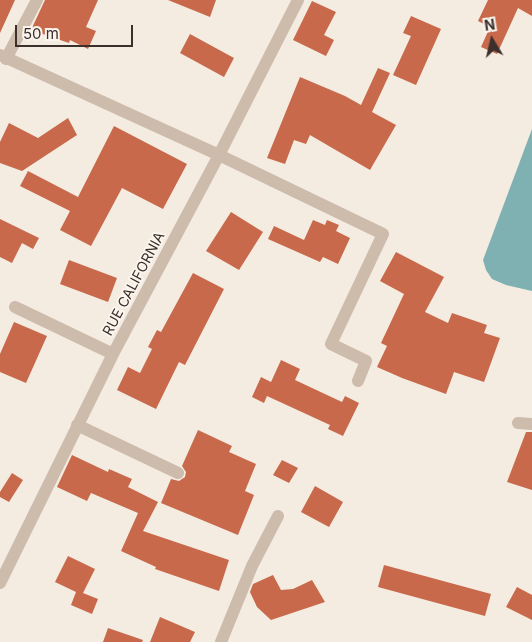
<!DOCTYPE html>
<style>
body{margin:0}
#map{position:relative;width:532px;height:642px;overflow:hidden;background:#f4ebe1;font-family:Inter,sans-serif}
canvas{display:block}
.north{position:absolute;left:467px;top:15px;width:50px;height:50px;-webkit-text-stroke:4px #fbf5ee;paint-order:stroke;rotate:351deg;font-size:14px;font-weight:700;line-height:20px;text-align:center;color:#3b302b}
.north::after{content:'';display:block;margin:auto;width:18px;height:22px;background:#3b302b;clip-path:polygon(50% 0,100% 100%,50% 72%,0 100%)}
.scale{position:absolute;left:15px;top:25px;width:118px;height:22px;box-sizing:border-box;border:2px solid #3b302b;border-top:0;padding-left:6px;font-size:15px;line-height:18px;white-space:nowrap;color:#3b302b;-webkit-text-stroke:4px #fbf5ee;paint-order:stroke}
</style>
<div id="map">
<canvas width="532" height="642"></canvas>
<div class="north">N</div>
<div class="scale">50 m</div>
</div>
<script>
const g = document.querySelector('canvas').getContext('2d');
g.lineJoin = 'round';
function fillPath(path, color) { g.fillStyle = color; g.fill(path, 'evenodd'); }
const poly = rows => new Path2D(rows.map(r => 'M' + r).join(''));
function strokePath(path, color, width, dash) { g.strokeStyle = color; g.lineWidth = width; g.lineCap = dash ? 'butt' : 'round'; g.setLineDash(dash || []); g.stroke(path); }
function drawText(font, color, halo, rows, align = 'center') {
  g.font = font + ' Inter,sans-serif'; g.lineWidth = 4; g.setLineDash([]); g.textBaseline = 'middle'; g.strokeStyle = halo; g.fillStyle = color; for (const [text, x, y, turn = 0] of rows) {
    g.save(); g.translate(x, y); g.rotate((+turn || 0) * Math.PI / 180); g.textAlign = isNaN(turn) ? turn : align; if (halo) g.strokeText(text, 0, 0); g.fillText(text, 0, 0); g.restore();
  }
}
const water = poly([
 [532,129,532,291,506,285,492,279,486,270,483,260]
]);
const building = poly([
 [0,0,15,0,0,33],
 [45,0,98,0,86,27,96,31,88,49,70,40,69,43,31,30],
 [168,0,216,0,210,17],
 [488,0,532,0,532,16,518,8,497,54,481,47,490,27,478,21],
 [312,1,336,12,324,35,334,40,326,56,293,40],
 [411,16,441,29,416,85,393,75,411,36,403,33],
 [190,34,234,58,224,77,180,53],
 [378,68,390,73,372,112,396,125,370,170,310,135,306,144,294,140,285,164,267,158,300,77,345,96,361,105],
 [68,118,77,135,22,171,0,163,0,142,9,123,38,138],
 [114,126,187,164,163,209,122,188,91,246,60,230,70,211,20,186,28,171,78,197],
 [231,212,263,232,239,270,206,251],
 [0,219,39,238,33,249,22,243,12,263,0,257],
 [313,220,325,225,327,220,339,225,336,231,350,238,338,264,323,257,320,262,268,239,274,226,304,240],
 [396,252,444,277,425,312,448,323,452,313,487,325,484,333,500,338,484,382,454,372,446,394,402,378,377,367,387,346,381,343,404,294,380,281],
 [69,260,117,278,108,302,60,284],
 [193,273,224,289,185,365,179,362,156,409,117,390,128,367,140,373,152,349,148,347,157,330,161,332],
 [14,322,47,336,26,383,0,372,0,354],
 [281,360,300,369,295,380,342,402,345,396,359,403,343,436,328,429,330,425,267,396,264,403,252,397,261,377,271,382],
 [198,430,232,446,229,452,256,464,245,491,254,495,238,535,161,503,171,479,179,481,185,477,186,472,182,466],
 [526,432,532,432,532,490,507,482],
 [72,455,108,472,109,469,132,479,128,487,158,502,143,531,229,560,219,591,155,569,156,567,121,551,138,513,91,493,87,501,57,487],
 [282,460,298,468,289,483,273,475],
 [12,473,23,480,9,502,0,497,0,492],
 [315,486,343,502,329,527,301,512],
 [68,556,95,569,83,593,98,599,92,614,71,605,76,592,55,582],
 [384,565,491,594,485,616,378,587],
 [273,575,281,590,293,589,312,580,325,602,271,620,257,607,250,592,253,584],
 [517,587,532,595,532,620,506,607],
 [160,617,195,632,190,642,150,642],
 [108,628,143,640,142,642,103,642]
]);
const minor = poly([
 [0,55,219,155,383,234,331,344,366,361,358,381],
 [6,59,37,0],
 [15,307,113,354],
 [518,423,532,424],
 [77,425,178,473],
 [0,583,113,354,219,155,298,0],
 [221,642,252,566,278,516]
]);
const streetNames = [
 ["RUE CALIFORNIA",134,284,-62]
];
fillPath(water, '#7fb0b2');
fillPath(building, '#c8694b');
strokePath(minor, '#cdbbac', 12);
drawText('14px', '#3b302b', '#fbf5ee', streetNames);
</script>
